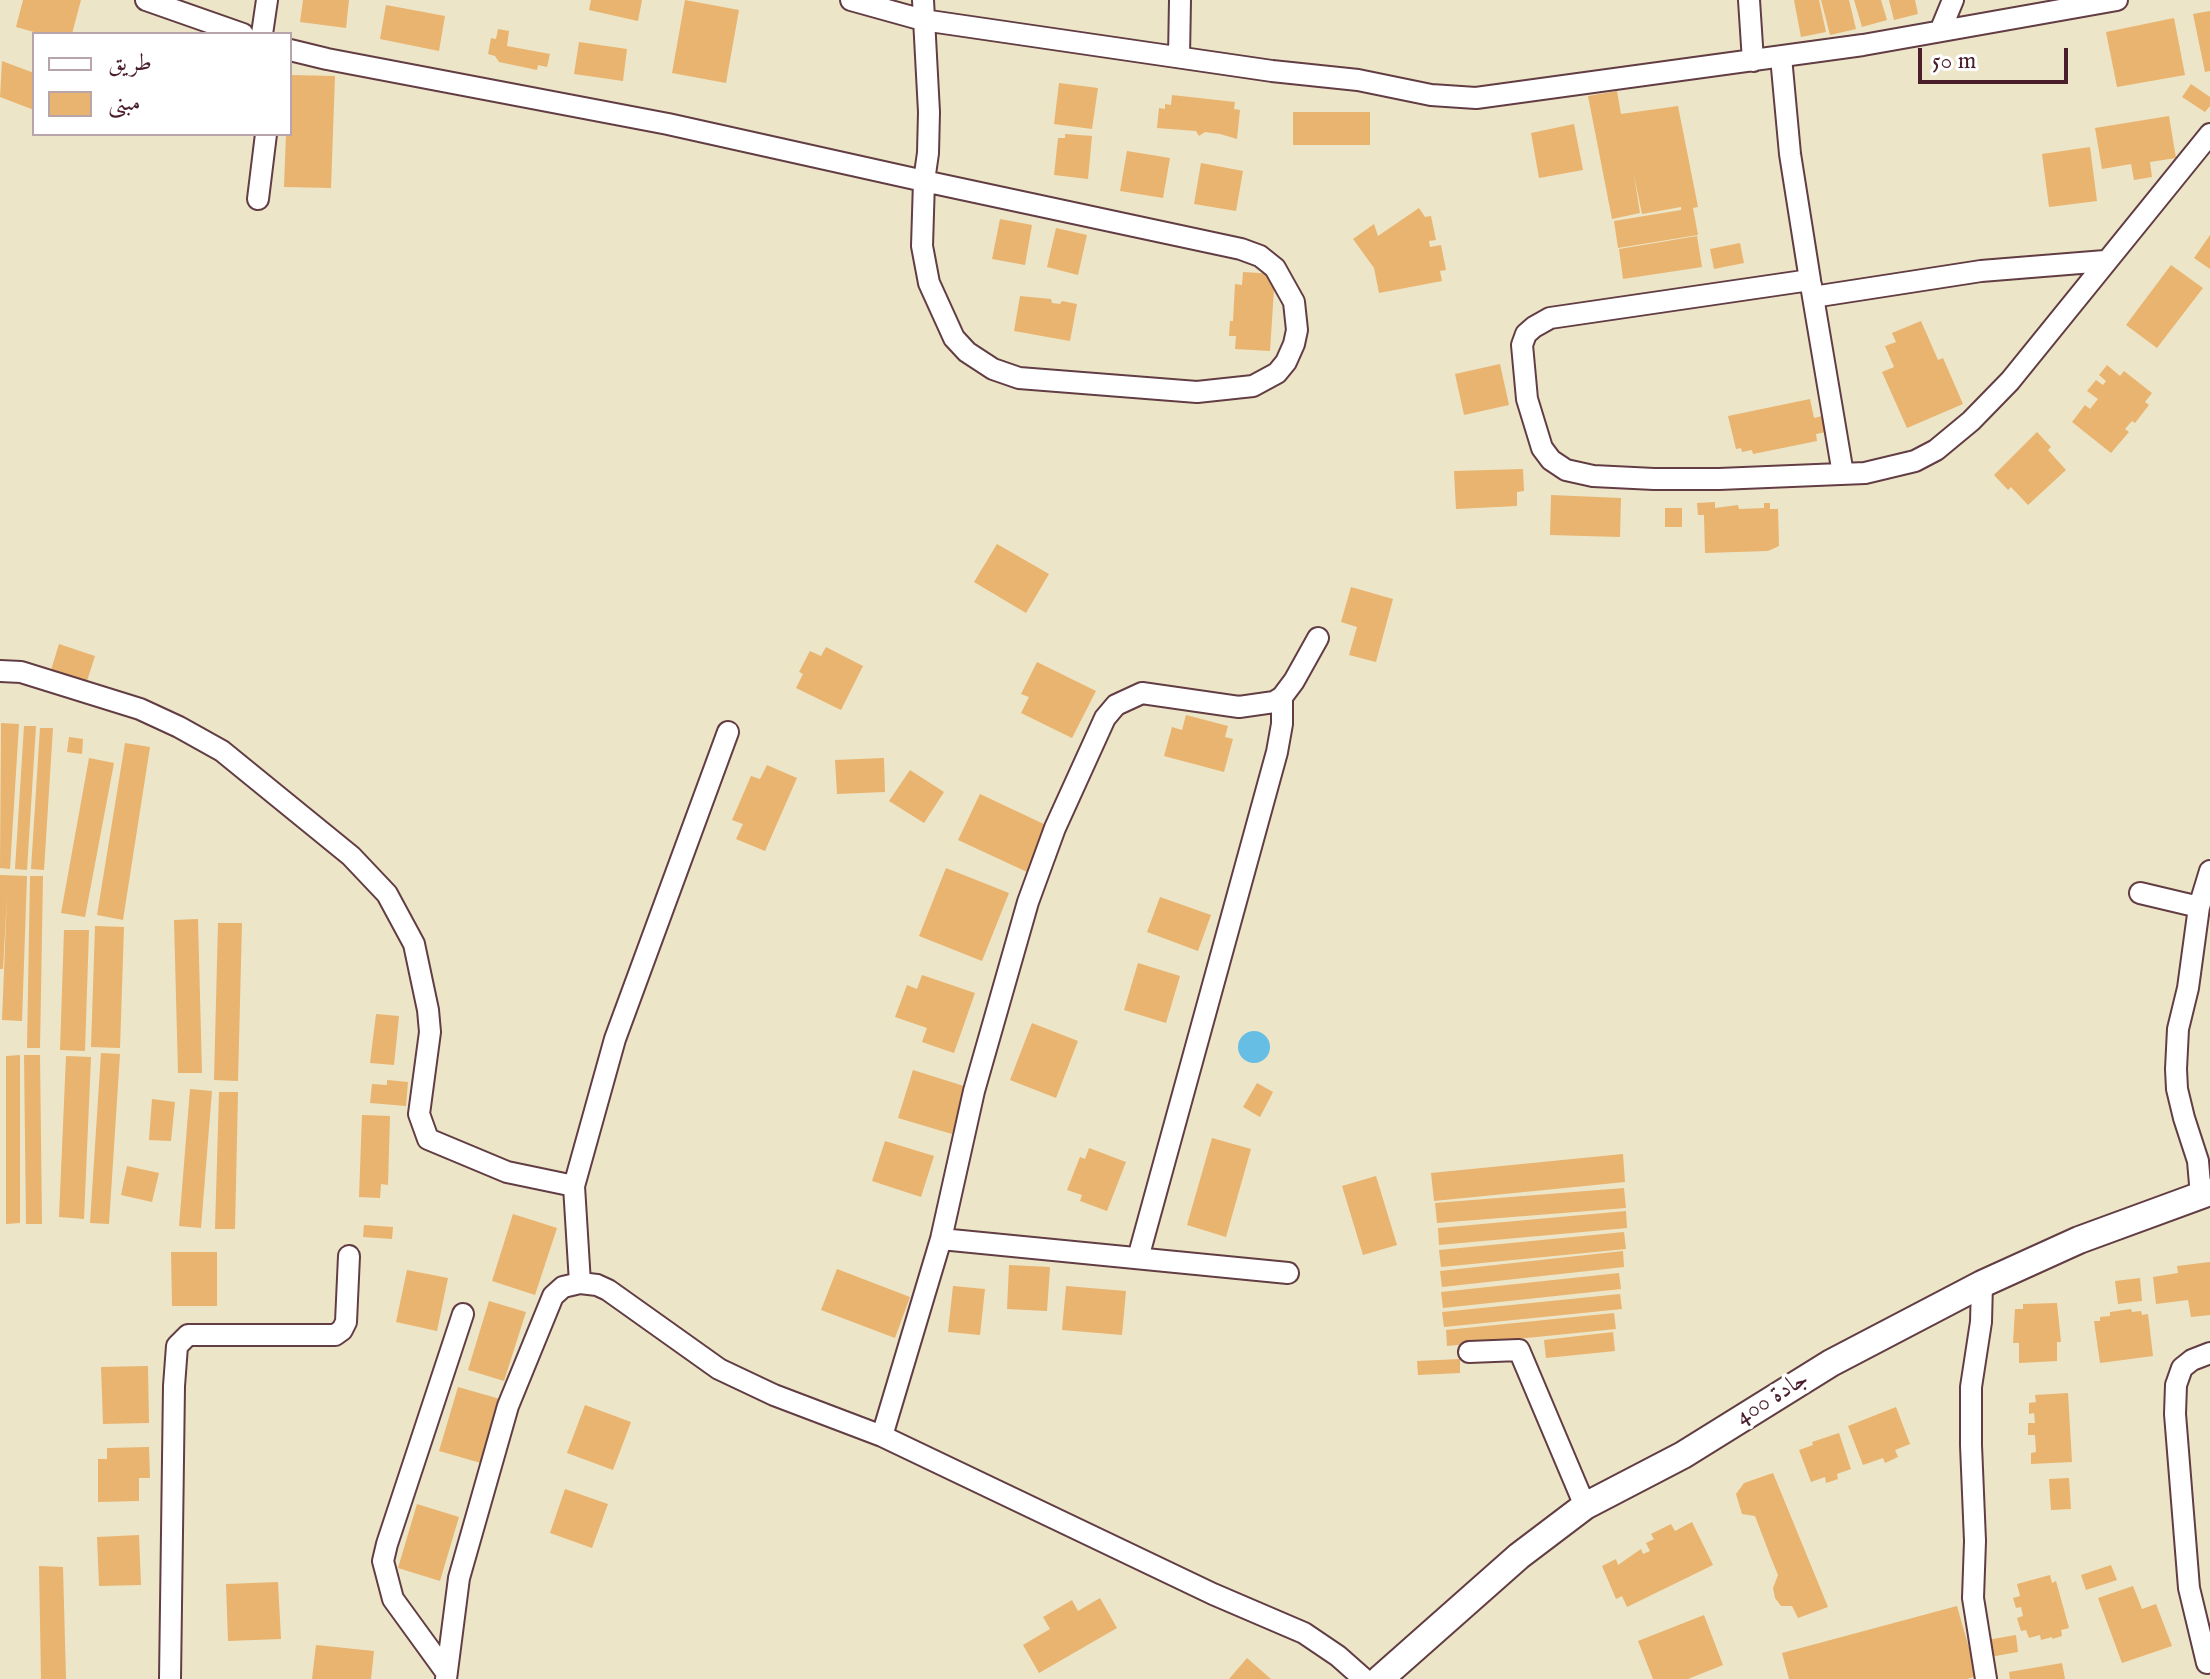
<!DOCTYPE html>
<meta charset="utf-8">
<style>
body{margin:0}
#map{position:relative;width:2210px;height:1679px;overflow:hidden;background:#ede5c8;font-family:"IM FELL English",Amiri,serif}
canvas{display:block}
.legend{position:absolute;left:32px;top:32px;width:260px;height:104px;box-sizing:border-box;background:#fff;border:2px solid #b7a5aa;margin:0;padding:10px 14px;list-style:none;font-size:24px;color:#4a1f2b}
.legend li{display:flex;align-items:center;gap:16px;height:40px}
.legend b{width:40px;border:2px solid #b7a5aa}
.scale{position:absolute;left:1918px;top:48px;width:150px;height:36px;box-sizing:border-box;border:4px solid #4a1f2b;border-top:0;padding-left:10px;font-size:24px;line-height:28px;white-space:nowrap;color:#4a1f2b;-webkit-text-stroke:6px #fff;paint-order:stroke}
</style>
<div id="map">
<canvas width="2210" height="1679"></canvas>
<ul class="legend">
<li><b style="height:10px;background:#fff"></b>طريق</li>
<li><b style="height:22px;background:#e8b46f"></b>مبنى</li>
</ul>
<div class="scale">50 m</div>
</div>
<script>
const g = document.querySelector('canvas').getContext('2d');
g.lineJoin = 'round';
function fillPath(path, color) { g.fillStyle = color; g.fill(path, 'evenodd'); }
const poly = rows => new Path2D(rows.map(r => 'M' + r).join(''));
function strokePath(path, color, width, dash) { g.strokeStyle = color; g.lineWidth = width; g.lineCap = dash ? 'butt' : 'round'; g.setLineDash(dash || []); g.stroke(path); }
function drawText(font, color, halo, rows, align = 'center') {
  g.font = font + ' "IM FELL English",Amiri,serif'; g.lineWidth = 7; g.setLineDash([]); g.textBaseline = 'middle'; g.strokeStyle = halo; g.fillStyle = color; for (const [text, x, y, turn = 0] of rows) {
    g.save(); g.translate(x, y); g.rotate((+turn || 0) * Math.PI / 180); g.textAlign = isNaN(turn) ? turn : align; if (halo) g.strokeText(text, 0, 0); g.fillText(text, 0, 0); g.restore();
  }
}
const water = poly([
 '1238 1047a16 16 0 1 1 32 0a16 16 0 1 1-32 0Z'
]);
const building = poly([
 [23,0,81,0,72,34,41,34,16,27],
 [303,0,349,0,346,28,300,22],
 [591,0,642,0,638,21,589,10],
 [685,0,739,10,726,83,672,73],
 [1794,0,1819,0,1826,32,1801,37],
 [1821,0,1849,0,1856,29,1830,35],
 [1854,0,1881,0,1887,20,1862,27],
 [1889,0,1915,0,1918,14,1894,20],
 [386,5,445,16,439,51,380,39],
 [2210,11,2210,71,2205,72,2193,14],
 [2174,18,2185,75,2117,87,2106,32],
 [498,29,509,31,507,46,550,54,547,67,538,65,537,70,499,62,495,56,488,54,491,38,496,39],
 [579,42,627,49,623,81,574,74],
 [2,61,34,73,34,110,0,97],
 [290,75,335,76,331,188,284,187,286,134,290,134],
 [1059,83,1098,88,1092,129,1054,124],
 [2191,84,2210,97,2210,106,2205,112,2182,97],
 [1617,91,1621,114,1678,106,1698,207,1693,208,1698,235,1618,248,1614,221,1681,210,1681,207,1642,214,1634,175,1640,213,1612,219,1588,96],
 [1172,95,1235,102,1234,109,1240,110,1237,139,1220,134,1205,132,1199,136,1196,131,1157,128,1159,108,1165,109,1165,104,1171,105],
 [1293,112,1370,112,1370,145,1293,145],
 [2169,116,2176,158,2150,162,2152,177,2134,180,2131,164,2102,169,2095,128],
 [1574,124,1583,170,1539,178,1531,133],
 [1065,134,1092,136,1088,179,1054,175,1058,138,1065,138],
 [2090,147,2097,201,2049,207,2042,154],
 [1127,151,1170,158,1163,198,1120,191],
 [1201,163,1243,171,1236,211,1194,204],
 [1419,208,1425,217,1431,216,1436,240,1429,241,1430,247,1441,245,1446,270,1440,271,1442,281,1379,293,1374,268,1353,239,1374,224,1378,236],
 [1000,219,1032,225,1025,265,992,259],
 [1056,228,1087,235,1078,275,1047,267],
 [2210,235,2210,269,2194,258],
 [1697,236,1702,267,1623,279,1619,249],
 [1740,243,1744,263,1714,269,1710,249],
 [2171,265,2203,288,2157,348,2126,325],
 [1243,272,1275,274,1270,351,1235,349,1236,336,1229,336,1230,321,1233,321,1235,284,1242,285],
 [1020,296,1051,299,1052,303,1060,304,1062,301,1077,304,1070,341,1014,331],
 [1921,321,1938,360,1943,358,1963,404,1907,428,1882,372,1894,367,1885,346,1896,342,1892,333],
 [1500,364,1509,405,1464,415,1455,374],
 [2107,365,2120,376,2124,371,2152,393,2145,402,2149,405,2135,423,2132,421,2125,429,2129,432,2111,453,2072,422,2085,405,2090,409,2098,399,2087,391,2096,380,2103,385,2106,381,2099,375],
 [1810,399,1814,418,1822,416,1826,432,1816,434,1817,441,1753,454,1752,450,1742,452,1741,448,1736,449,1728,416],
 [2037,432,2051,447,2048,450,2066,470,2028,505,2011,487,2008,490,1994,475],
 [1523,469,1524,491,1517,492,1517,506,1456,509,1454,471],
 [1551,495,1621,498,1620,537,1550,535],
 [1715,502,1715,508,1738,505,1739,509,1764,508,1764,503,1770,503,1770,509,1778,509,1779,546,1768,551,1705,553,1704,515,1698,515,1697,503],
 [1665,508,1682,508,1682,527,1665,527],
 [997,544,1049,574,1026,613,974,582],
 [1351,587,1393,599,1376,662,1349,655,1357,627,1341,622],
 [59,644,95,656,87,681,51,670],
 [826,647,863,666,841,710,796,688,803,674,799,672,810,651,821,656],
 [1037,662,1096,691,1072,738,1021,713,1029,697,1021,694],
 [1186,715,1228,726,1225,737,1233,739,1224,772,1164,756,1172,727,1182,730],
 [1,723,19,724,10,869,0,868],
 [24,726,36,726,27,870,15,869],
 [40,728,53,728,44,870,31,869],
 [69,737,83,739,82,754,67,752],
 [125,743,150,747,123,920,97,915],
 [89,758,114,763,85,917,61,913],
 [884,758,885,792,837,794,835,760],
 [767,765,797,778,765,851,736,839,743,824,732,820,751,776,760,779],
 [910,770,944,792,924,823,889,801],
 [980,794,1048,826,1027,872,958,840],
 [946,868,1009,893,982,961,919,936],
 [0,875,27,876,22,1021,2,1020,7,896,3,969,0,969],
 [30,876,43,876,40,1048,27,1048],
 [1160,897,1211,915,1198,951,1147,932],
 [198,919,202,1073,178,1073,174,920],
 [218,923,242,923,238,1081,214,1080],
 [95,926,124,927,120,1048,91,1047],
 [64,930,89,930,85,1051,60,1050],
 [1138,963,1180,976,1166,1023,1124,1010],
 [922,975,975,993,954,1053,922,1042,927,1028,895,1017,907,985,917,989],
 [376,1014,399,1016,394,1065,370,1063],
 [1032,1023,1078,1041,1056,1098,1010,1080],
 [101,1053,120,1054,109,1224,90,1223],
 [20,1055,20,1223,6,1224,6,1056],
 [24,1055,40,1055,42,1224,26,1224],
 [66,1056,91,1057,84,1219,59,1217],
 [913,1070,967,1087,952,1134,898,1118],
 [387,1080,408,1082,406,1106,370,1103,372,1084,387,1085],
 [1257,1083,1273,1092,1260,1117,1243,1107],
 [190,1089,212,1091,201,1228,179,1226],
 [219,1092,238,1092,235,1229,215,1229],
 [152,1099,175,1102,171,1141,149,1140],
 [362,1115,390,1116,388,1185,381,1184,380,1198,359,1197],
 [1212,1138,1251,1149,1226,1237,1187,1225],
 [885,1141,934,1156,921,1197,872,1181],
 [1089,1148,1126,1162,1107,1211,1080,1201,1082,1195,1067,1190,1080,1157,1085,1159],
 [1623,1154,1625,1182,1434,1201,1431,1173],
 [127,1166,159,1173,152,1202,121,1195],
 [1376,1176,1397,1245,1363,1255,1342,1186],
 [1624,1188,1626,1208,1437,1223,1435,1203],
 [1626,1211,1627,1228,1439,1245,1438,1228],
 [513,1214,557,1228,535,1295,492,1281],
 [364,1225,393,1227,392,1239,363,1237],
 [1624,1232,1626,1249,1441,1267,1439,1250],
 [1623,1251,1624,1267,1442,1287,1440,1271],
 [171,1252,217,1252,217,1306,172,1306],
 [2210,1262,2210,1315,2191,1317,2188,1300,2156,1304,2153,1277,2178,1273,2177,1266],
 [1009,1265,1050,1267,1047,1311,1007,1309],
 [837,1269,910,1297,895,1338,821,1310],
 [407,1270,448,1278,437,1331,396,1322],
 [1619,1273,1621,1289,1443,1308,1441,1292],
 [2140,1278,2142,1301,2118,1304,2115,1281],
 [953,1286,985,1289,980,1335,948,1332],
 [1066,1286,1126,1291,1122,1335,1062,1330],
 [1620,1294,1622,1309,1444,1327,1442,1312],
 [489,1301,526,1312,504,1381,468,1370],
 [2057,1303,2061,1342,2057,1342,2057,1361,2019,1363,2019,1343,2013,1343,2015,1309,2023,1309,2023,1304],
 [2131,1309,2132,1312,2141,1311,2142,1315,2148,1314,2153,1356,2100,1363,2094,1321,2100,1321,2100,1317,2110,1316,2110,1312],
 [1614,1313,1616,1329,1447,1346,1446,1330],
 [1613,1332,1615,1351,1546,1358,1544,1340],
 [1460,1359,1460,1373,1418,1375,1417,1361],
 [148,1366,149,1423,103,1424,101,1367],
 [458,1387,500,1399,481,1463,439,1451],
 [2068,1393,2072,1462,2031,1464,2031,1453,2036,1452,2035,1435,2028,1435,2028,1423,2035,1423,2034,1413,2029,1414,2029,1403,2036,1402,2035,1395],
 [585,1405,631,1422,613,1470,567,1453],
 [1896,1407,1910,1444,1895,1450,1898,1457,1885,1463,1883,1458,1863,1465,1848,1426],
 [1839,1433,1851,1469,1837,1474,1838,1479,1826,1483,1825,1477,1811,1482,1799,1450,1813,1445,1812,1442],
 [149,1447,150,1478,139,1478,139,1501,98,1502,98,1459,107,1459,107,1448],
 [1773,1473,1828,1607,1798,1618,1792,1606,1781,1606,1775,1598,1773,1588,1778,1575,1771,1558,1755,1516,1742,1514,1736,1494,1744,1483],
 [2069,1478,2071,1509,2051,1510,2049,1479],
 [565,1489,608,1504,592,1548,550,1533],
 [417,1504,459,1517,440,1581,398,1568],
 [1692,1522,1713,1565,1627,1607,1622,1596,1616,1599,1602,1566,1616,1559,1618,1565,1641,1549,1643,1554,1650,1551,1646,1543,1654,1539,1651,1534,1671,1524,1675,1531],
 [139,1535,141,1585,99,1586,97,1537],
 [2111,1565,2117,1580,2086,1590,2081,1575],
 [39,1566,63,1567,66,1679,41,1679],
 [2050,1575,2052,1583,2056,1581,2069,1628,2061,1630,2062,1636,2052,1639,2052,1637,2041,1640,2040,1635,2029,1638,2026,1630,2021,1631,2017,1618,2023,1616,2021,1607,2016,1608,2013,1598,2020,1596,2017,1584],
 [278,1582,281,1639,228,1641,226,1584],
 [2133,1586,2142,1609,2156,1604,2172,1646,2122,1663,2098,1598],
 [1100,1598,1117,1628,1039,1673,1023,1645,1050,1629,1043,1617,1072,1600,1078,1611],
 [1957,1606,1977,1676,1967,1679,1789,1679,1782,1653],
 [1704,1615,1723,1665,1688,1679,1653,1679,1638,1641],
 [2016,1635,2018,1652,1990,1657,1987,1640],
 [316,1645,374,1651,371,1679,312,1679],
 [1247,1658,1271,1679,1229,1679],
 [2062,1663,2065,1679,2010,1679,2009,1672]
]);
const minor = poly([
 [146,0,243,34],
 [851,0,923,20,1272,71,1358,80,1431,95,1476,98,1863,45,2117,0],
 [1749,0,1753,61],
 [1941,29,1953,0],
 [262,34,267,0],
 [290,50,327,59,668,124,924,181,1241,249,1260,256,1275,268,1294,302,1297,330,1294,344,1286,362,1277,373,1253,386,1197,392,1019,378,993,369,967,352,954,338,929,283,922,246,924,181,928,153,929,112,923,0],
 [1179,57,1180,0],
 [1781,57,1790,154,1810,280,1550,318,1534,327,1526,334,1522,345,1527,399,1542,448,1551,460,1566,470,1593,476,1654,479,1719,479,1865,473,1915,461,1936,450,1971,421,2010,381,2210,134],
 [258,199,266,134],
 [1811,285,1843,474],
 [1813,297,1981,271,2105,261],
 [0,671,21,672,140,709,179,727,222,751,351,856,387,894,414,944,428,1010,430,1032,419,1114,428,1139,507,1172,574,1186],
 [728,732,615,1039,574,1186,580,1283,597,1285,608,1290,719,1369,774,1395,882,1436,1213,1594,1304,1633,1338,1656,1364,1679],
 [2140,893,2199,907],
 [2201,1196,2198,1161,2184,1118,2177,1089,2176,1069,2178,1029,2188,988,2199,907,2210,871],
 [941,1239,1288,1273],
 [1138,1258,1277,752,1282,724,1282,697],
 [1982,1284,1981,1322,1971,1387,1971,1445,1975,1541,1973,1598,1986,1679],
 [1469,1352,1519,1350,1585,1506],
 [882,1436,941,1239,974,1091,1028,902,1055,828,1105,718,1116,705,1142,693,1239,707,1274,702,1282,697,1294,681,1318,638],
 [2207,1663,2189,1588,2175,1414,2176,1385,2182,1368,2192,1360,2210,1353],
 [446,1672,393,1599,383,1561,387,1544,463,1314],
 [170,1679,174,1386,177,1346,188,1335,335,1335,342,1330,346,1322,349,1256],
 [446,1679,459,1578,508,1406,553,1296,563,1287,580,1283]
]);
const major = poly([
 [1380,1679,1519,1556,1585,1506,1683,1455,1831,1363,1982,1284,2079,1240,2210,1192]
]);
const streetNames = [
 ["جادة 400",1773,1399,-32]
];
fillPath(water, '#66bee4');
fillPath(building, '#e8b46f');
strokePath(minor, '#623d43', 24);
strokePath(major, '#623d43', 30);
strokePath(minor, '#fff', 20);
strokePath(major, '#fff', 26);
drawText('24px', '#4a1f2b', '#fff', streetNames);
</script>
